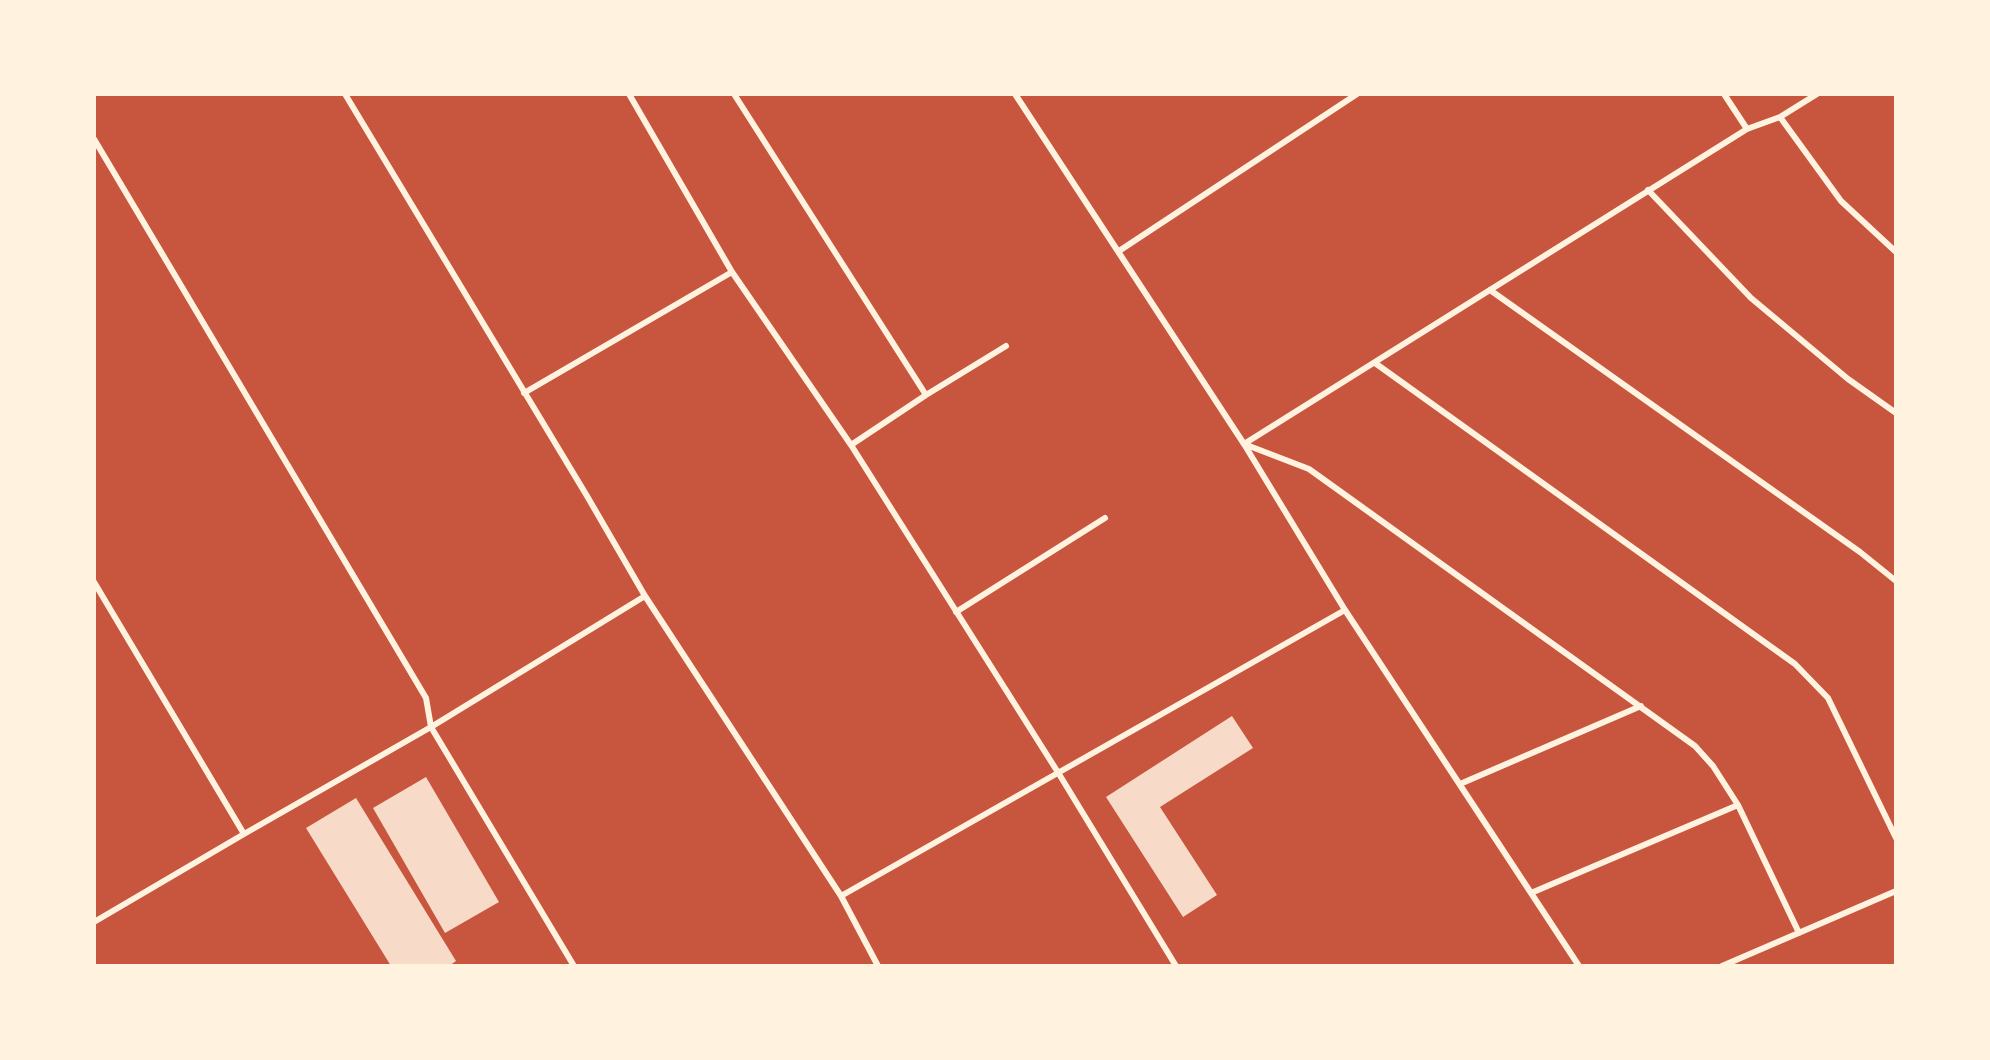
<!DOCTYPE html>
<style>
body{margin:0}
#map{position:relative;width:1990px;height:1060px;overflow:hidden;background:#c8553d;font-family:"Alegreya Sans",sans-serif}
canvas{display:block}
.frame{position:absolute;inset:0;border:96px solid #fff3e0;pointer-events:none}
</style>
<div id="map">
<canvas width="1990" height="1060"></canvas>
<div class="frame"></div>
</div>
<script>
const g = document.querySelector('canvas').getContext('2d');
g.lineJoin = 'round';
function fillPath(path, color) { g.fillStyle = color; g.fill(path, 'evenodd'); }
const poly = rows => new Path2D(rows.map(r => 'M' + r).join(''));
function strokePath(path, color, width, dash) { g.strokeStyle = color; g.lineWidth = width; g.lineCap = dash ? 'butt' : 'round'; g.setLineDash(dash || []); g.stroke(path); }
const building = poly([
 [1232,716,1253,748,1160,807,1217,895,1183,917,1106,797],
 [426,777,499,902,445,933,373,808],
 [356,798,456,961,449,966,391,966,306,828]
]);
const minor = poly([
 [345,94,587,496,645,596,841,896,878,966],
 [629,94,732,272,851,445,1059,774,1176,966],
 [734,94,926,395],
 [1015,94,1244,444,1345,610,1579,966],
 [1724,94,1747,129],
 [1780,117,1841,201,1896,252],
 [94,139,426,698,431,727,574,966],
 [1648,190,1751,298,1848,379,1896,413],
 [1119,251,1357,94],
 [1490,290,1860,552,1896,581],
 [1375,363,1795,664,1828,698,1896,838],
 [524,393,732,272],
 [1244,444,1309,469,1695,746,1713,766,1738,805,1799,933],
 [1244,444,1747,129,1780,117,1817,94],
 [851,445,926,395,1006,346],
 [94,582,244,834],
 [956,612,1105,518],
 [1460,784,1641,706],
 [1531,893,1738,805],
 [841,896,1345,610],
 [94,922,244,834,431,727,645,596],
 [1722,966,1896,891]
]);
fillPath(building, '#f7dbc8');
strokePath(minor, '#fff3e0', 6);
</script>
